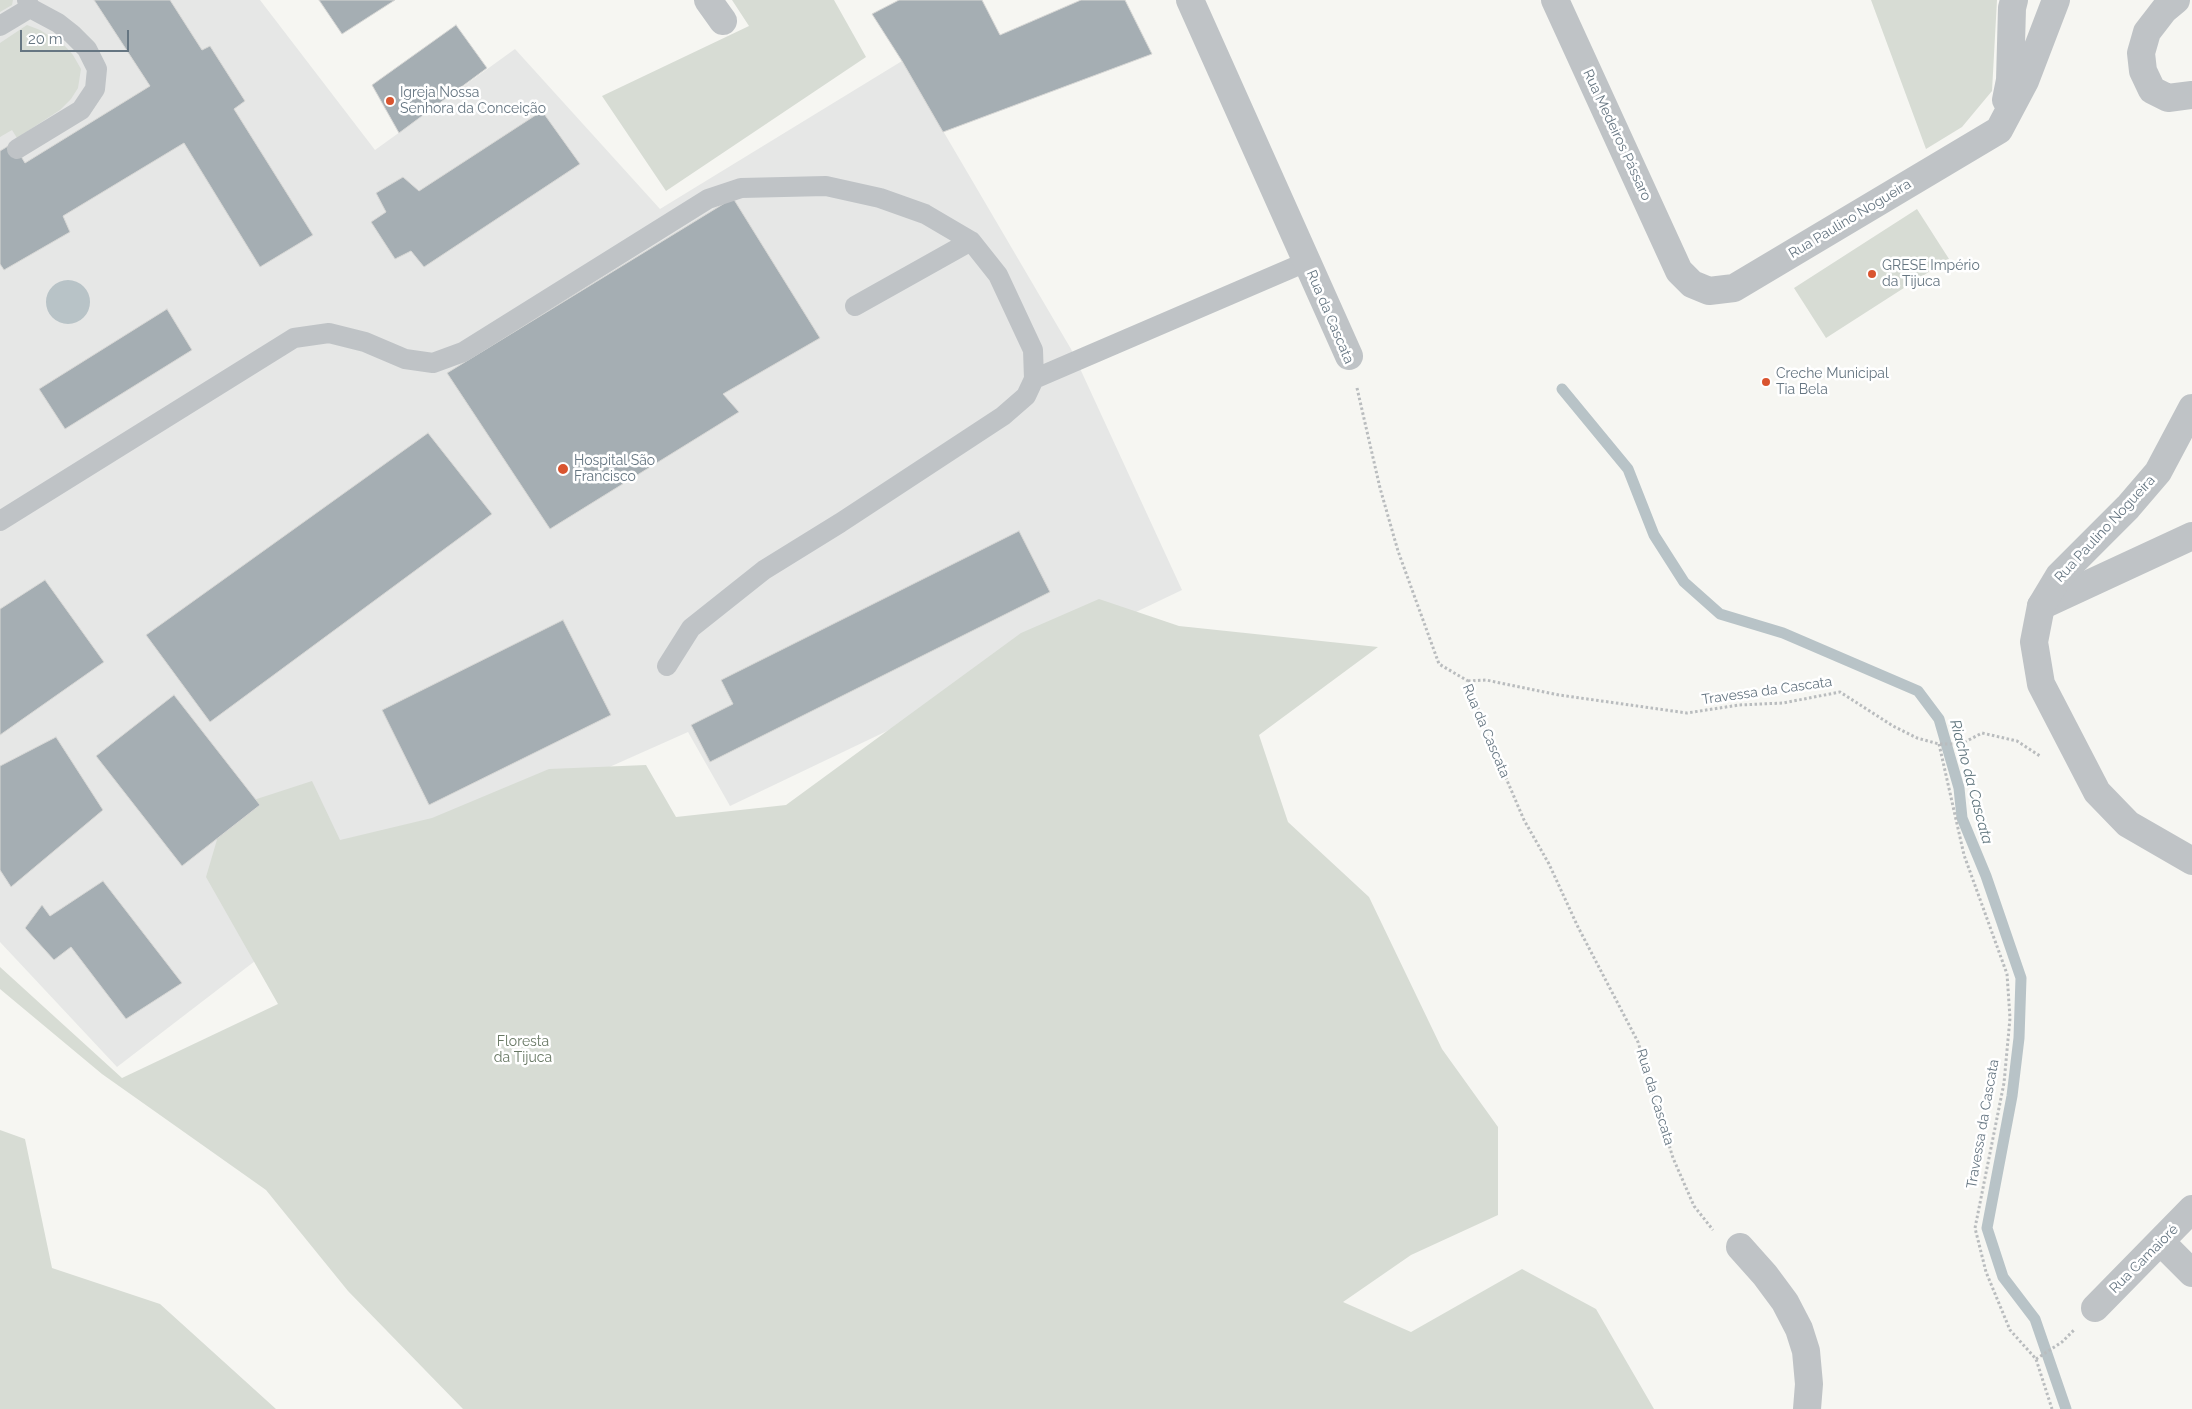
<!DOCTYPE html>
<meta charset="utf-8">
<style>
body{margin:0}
#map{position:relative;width:2192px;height:1409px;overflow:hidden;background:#f6f6f2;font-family:Raleway,sans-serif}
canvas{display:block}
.scale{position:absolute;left:20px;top:30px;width:109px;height:22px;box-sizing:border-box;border:2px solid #667682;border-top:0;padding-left:6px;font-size:15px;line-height:18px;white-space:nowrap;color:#667682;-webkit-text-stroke:4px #fff;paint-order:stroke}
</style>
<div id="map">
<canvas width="2192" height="1409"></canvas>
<div class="scale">20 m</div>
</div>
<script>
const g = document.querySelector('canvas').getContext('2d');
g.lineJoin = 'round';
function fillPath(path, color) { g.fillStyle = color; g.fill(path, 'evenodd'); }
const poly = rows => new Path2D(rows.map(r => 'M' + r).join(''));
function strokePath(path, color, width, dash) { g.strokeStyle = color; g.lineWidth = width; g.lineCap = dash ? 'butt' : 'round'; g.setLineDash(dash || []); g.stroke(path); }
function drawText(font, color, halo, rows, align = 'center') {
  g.font = font + ' Raleway,sans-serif'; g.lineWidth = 5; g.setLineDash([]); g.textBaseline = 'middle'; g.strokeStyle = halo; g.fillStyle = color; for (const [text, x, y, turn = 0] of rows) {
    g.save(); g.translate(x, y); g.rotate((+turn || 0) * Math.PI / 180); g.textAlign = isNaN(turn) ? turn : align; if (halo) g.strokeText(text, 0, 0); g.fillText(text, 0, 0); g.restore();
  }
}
const built = poly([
 [0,0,260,0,375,150,515,49,660,209,902,61,1071,349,1182,590,730,806,688,732,367,875,117,1067,0,942]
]);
const green = poly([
 [0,0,13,0,12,5,0,12],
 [732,0,834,0,866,57,666,191,602,96,749,26],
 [1871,0,1997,0,1992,91,1962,127,1926,149],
 [27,25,40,30,65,46,73,55,81,69,78,88,71,99,60,110,17,138,12,130,0,137,0,43],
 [1917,209,1949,259,1826,338,1794,288],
 [1099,599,1179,626,1378,647,1259,735,1288,822,1369,897,1442,1049,1498,1127,1498,1215,1411,1255,1343,1302,1411,1332,1522,1269,1596,1309,1654,1409,463,1409,348,1291,266,1190,102,1074,0,989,0,967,122,1078,278,1004,206,877,226,809,312,781,340,840,432,818,549,769,646,765,676,817,786,805,1021,633],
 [0,1130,25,1139,52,1268,160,1304,276,1409,0,1409]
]);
const water = poly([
 '46 302a22 22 0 1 1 44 0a22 22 0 1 1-44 0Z'
]);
const stream = poly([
 [1562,389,1628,469,1654,535,1684,582,1720,614,1783,633,1918,691,1939,719,1959,788,1962,818,1986,876,2021,978,2019,1038,2012,1096,1987,1228,2003,1277,2035,1319,2066,1409]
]);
const building = poly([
 [94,0,170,0,202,50,210,46,245,101,234,109,313,235,260,267,184,143,63,216,70,232,4,270,0,264,0,151,13,143,25,163,150,86,94,0],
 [319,0,395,0,342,34,319,0],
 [899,0,982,0,1000,35,1081,0,1125,0,1152,54,943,132,902,61,872,14,899,0],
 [456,25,487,68,399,133,372,85,456,25],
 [542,111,580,164,424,267,411,251,395,259,371,222,386,212,376,193,403,177,419,191,542,111],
 [733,198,820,338,723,394,739,412,550,529,447,373,733,198],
 [167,309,192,350,65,429,39,389,167,309],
 [428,433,492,514,210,722,146,635,428,433],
 [1019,531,1050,592,710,762,691,725,733,704,721,680,1019,531],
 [45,580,104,662,0,735,0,609,45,580],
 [563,620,611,715,429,805,382,710,563,620],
 [174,695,260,805,182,866,96,756,174,695],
 [56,737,103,810,11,887,0,870,0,766,56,737],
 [103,881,182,983,126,1019,71,947,54,960,25,928,42,905,50,916,103,881]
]);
const path = poly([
 [1357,388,1380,488,1398,551,1439,664,1468,681,1488,736,1524,820,1549,864,1578,927,1638,1042,1673,1158,1694,1206,1713,1230],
 [1468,681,1486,680,1559,695,1687,713,1739,705,1783,703,1840,692,1893,726,1917,738,1939,744,1961,744,1982,733,2017,741,2040,756],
 [1939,744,1964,855,2007,974,2010,1018,2004,1083,1975,1228,1986,1272,2010,1330,2036,1359,2052,1409],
 [2036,1359,2062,1342,2074,1330]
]);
const service = poly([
 [0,26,30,8],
 [17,149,81,110,95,89,97,69,87,49,72,34,58,23,30,8,27,0],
 [855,306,971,241],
 [1034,379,1306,262],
 [0,521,294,338,329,333,365,342,405,359,433,363,463,352,708,199,741,188,826,186,880,198,925,214,971,241,998,275,1033,350,1034,379,1026,396,1003,416,840,523,764,570,691,628,667,666]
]);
const pedestrian = poly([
 [2041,606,2192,536]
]);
const minor = poly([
 [708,0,723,21],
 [1190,0,1349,356],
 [1555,0,1679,271,1692,284,1709,291,1734,288,1999,130,2025,81,2056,0],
 [2176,0,2164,10,2147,32,2141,53,2143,71,2152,90,2168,98,2192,95],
 [2006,100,2010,80,2012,8,2014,0],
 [2192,408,2158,472,2128,507,2059,576,2041,606,2034,642,2041,684,2097,792,2128,824,2192,861],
 [2161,1242,2192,1273],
 [1740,1247,1765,1275,1785,1302,1799,1329,1806,1351,1809,1384,1807,1409],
 [2095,1308,2192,1209]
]);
const markers = [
 [390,101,5,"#d9542f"],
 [1872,274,5,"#d9542f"],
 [1766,382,5,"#d9542f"],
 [563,469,6,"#d9542f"]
];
const poiNames = [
 ["Igreja Nossa",400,93],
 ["Senhora da Conceição",400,109],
 ["GRESE Império",1882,266],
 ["da Tijuca",1882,282],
 ["Creche Municipal",1776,374],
 ["Tia Bela",1776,390],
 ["Hospital São",574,461],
 ["Francisco",574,477]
];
const streetNames = [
 ["Rua Medeiros Pássaro",1617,135,65],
 ["Rua Paulino Nogueira",1850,219,-31],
 ["Rua da Cascata",1330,317,67],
 ["Rua Paulino Nogueira",2105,529,-47],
 ["Travessa da Cascata",1767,691,-8],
 ["Rua da Cascata",1486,731,67],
 ["Rua da Cascata",1655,1097,73],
 ["Travessa da Cascata",1983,1124,-80],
 ["Rua Camaioré",2144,1259,-45]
];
const parkNames = [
 ["Floresta",523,1042],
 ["da Tijuca",523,1058]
];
const waterNames = [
 ["Riacho da Cascata",1971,782,75]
];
fillPath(built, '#e6e7e6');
fillPath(green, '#d7dcd4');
fillPath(water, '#b8c3c7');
strokePath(stream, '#b8c3c7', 11);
fillPath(building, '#a5aeb3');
strokePath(building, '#d7d7d5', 1);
strokePath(path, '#b9bcbe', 3, [2.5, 2.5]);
strokePath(service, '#bfc3c6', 20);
strokePath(pedestrian, '#bfc3c6', 28);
strokePath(minor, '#bfc3c6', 28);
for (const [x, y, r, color] of markers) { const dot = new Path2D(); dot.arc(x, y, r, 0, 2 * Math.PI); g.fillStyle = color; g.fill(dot); strokePath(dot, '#fff', 2); }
drawText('14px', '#667682', '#fff', poiNames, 'left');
drawText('14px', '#667682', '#fff', streetNames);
drawText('14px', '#697965', '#fff', parkNames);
drawText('italic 15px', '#62777f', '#fff', waterNames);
</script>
